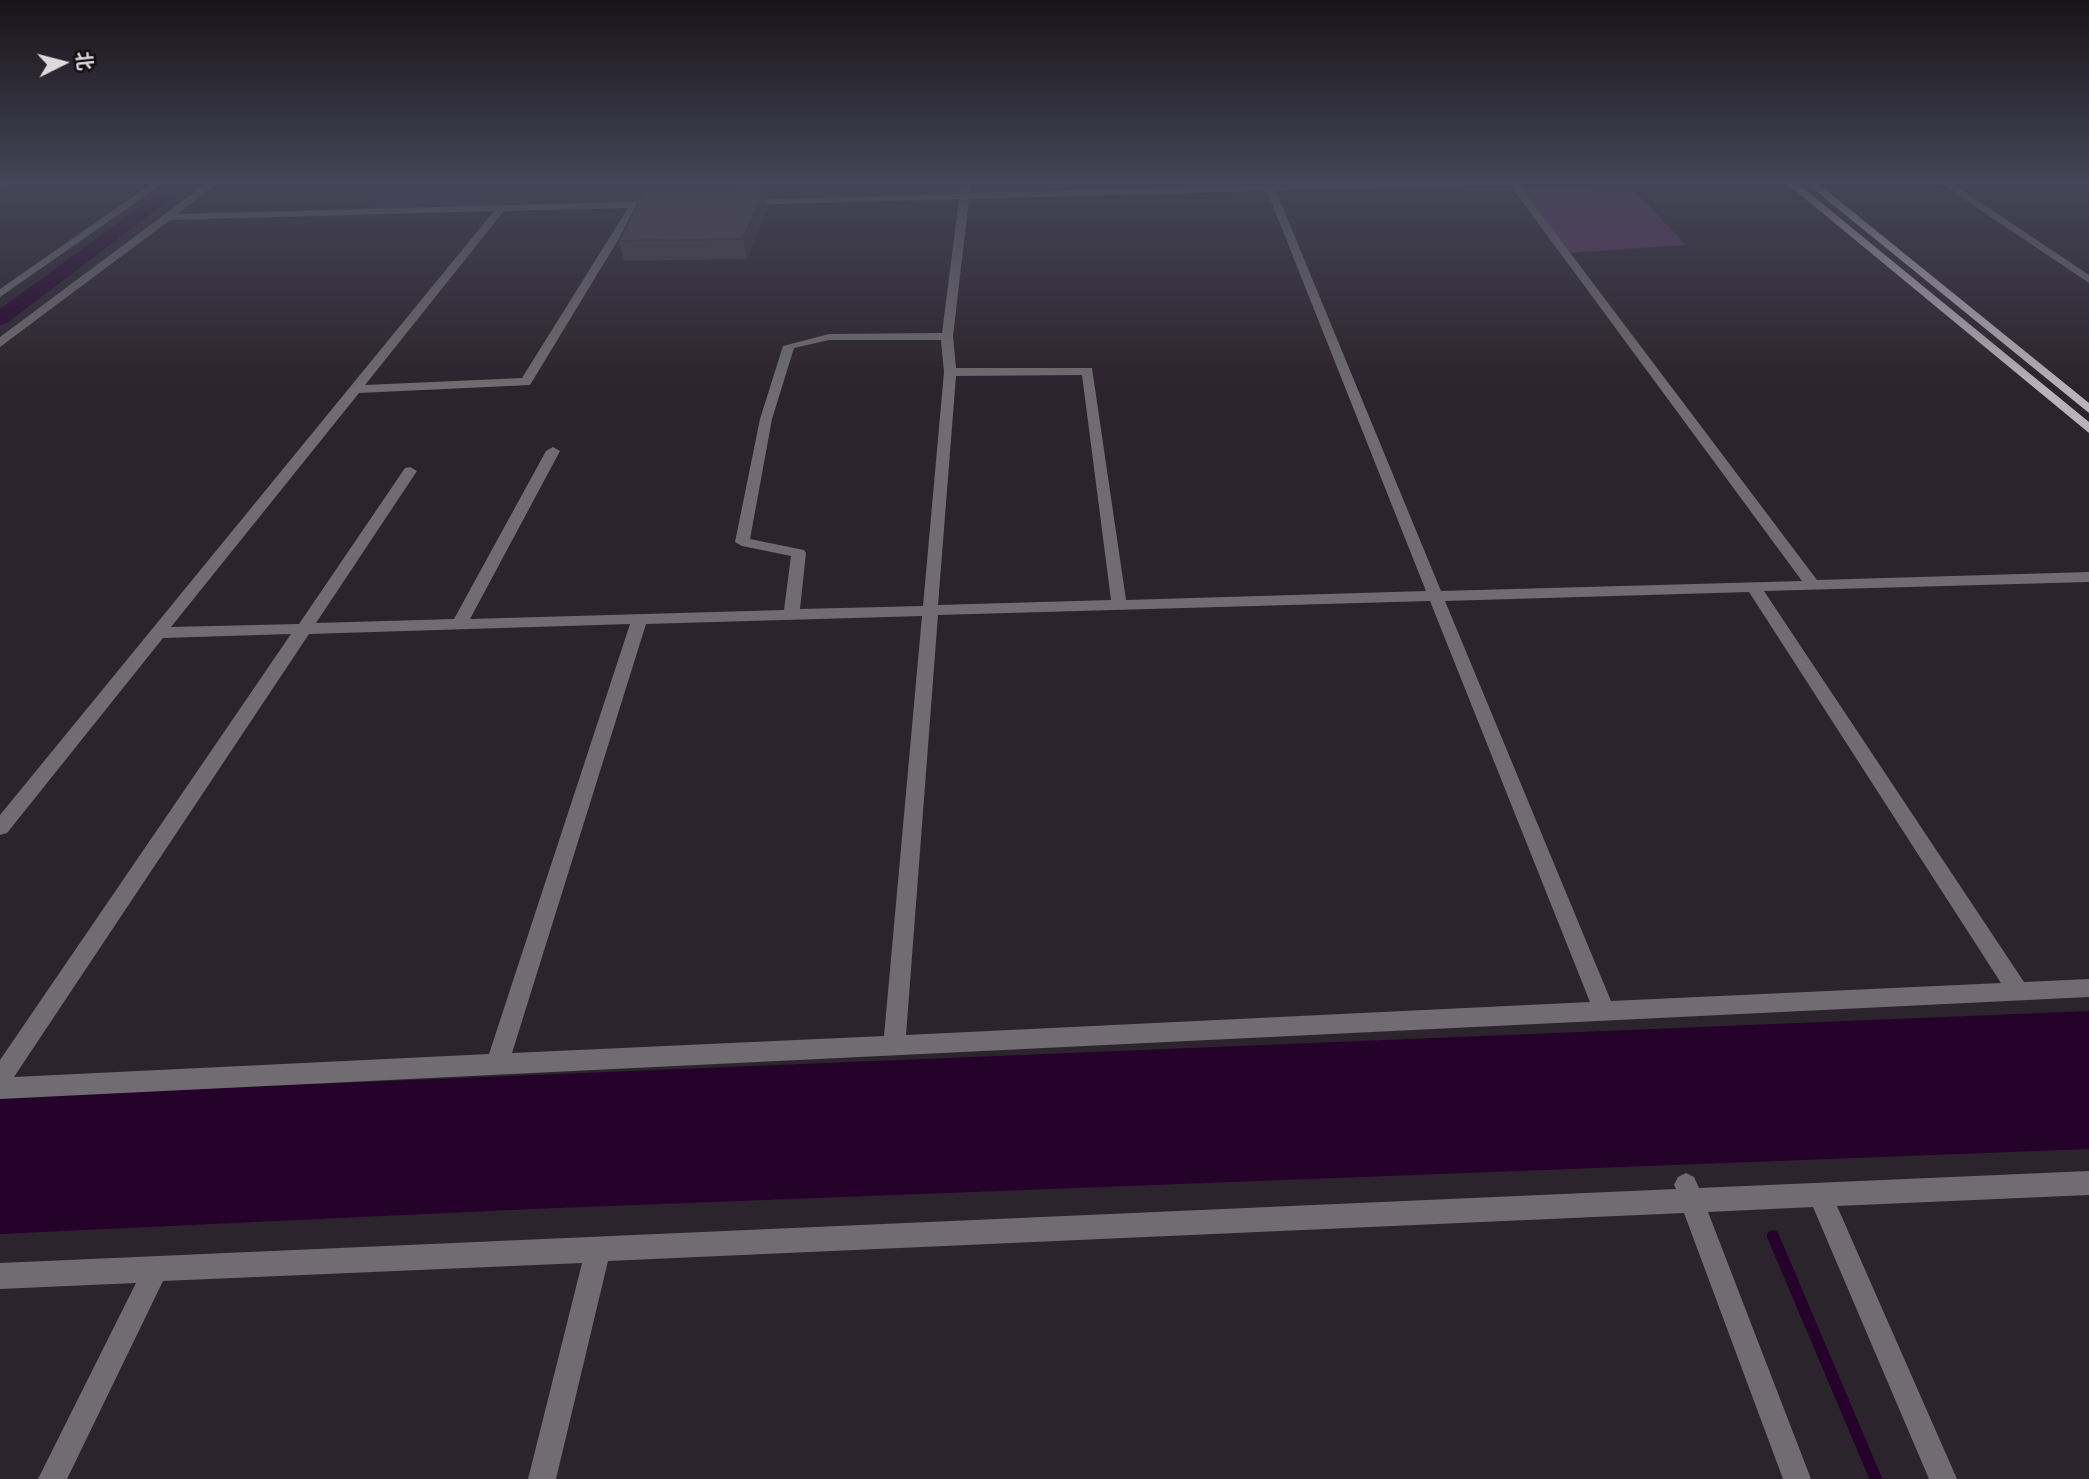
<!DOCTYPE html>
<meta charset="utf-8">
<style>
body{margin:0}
#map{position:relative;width:2089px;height:1479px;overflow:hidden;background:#2c242d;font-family:"Work Sans","Noto Sans SC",sans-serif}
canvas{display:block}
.north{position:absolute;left:28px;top:28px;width:70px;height:70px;-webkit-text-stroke:5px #120f12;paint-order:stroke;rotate:84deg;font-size:19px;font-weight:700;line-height:28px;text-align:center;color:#ded9de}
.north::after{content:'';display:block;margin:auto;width:24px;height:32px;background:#ded9de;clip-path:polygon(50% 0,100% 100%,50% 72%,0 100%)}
</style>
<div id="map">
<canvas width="2089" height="1479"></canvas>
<div class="north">北</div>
</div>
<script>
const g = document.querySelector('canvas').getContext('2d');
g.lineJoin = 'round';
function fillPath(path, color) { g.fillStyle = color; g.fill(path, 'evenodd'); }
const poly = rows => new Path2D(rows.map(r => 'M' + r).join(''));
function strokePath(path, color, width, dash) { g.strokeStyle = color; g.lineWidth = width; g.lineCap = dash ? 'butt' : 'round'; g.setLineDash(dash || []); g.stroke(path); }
const built = poly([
 [392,182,1409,182,364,211]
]);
const green = poly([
 [1630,186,1686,245,1565,253,1516,188]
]);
const water = poly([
 [2089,1011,2089,1149,532,1209,0,1234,0,1097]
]);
const stream = poly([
 [1773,1236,1876,1479]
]);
const canal = poly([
 [174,182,193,182,7,323,0,325,0,309,174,182]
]);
const minor = poly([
 [0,182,9,182,0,188,0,182],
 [154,182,165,182,0,297,0,289,154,182],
 [208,182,219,182,178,214,661,201,666,204,661,207,638,207,530,385,359,393,171,627,299,624,405,468,410,467,417,471,316,623,454,619,546,451,553,447,560,451,470,619,784,610,791,556,742,546,735,542,760,419,783,346,829,334,942,333,959,199,745,205,742,204,742,200,960,194,961,182,971,182,969,193,1420,182,1532,182,1519,185,1817,580,2089,572,2089,582,1764,591,2024,982,2089,979,2089,997,0,1099,0,1060,291,634,163,638,7,833,0,835,0,815,494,211,170,220,0,347,0,337,208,182],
 [1510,185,1802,581,1441,591,1276,191,1510,185],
 [1267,191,1426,591,1126,600,1092,368,956,368,953,336,969,199,1267,191],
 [628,208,522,378,365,385,504,211,628,208],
 [829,340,941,340,944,372,923,606,800,609,806,553,804,550,750,539,772,419,794,348,829,340],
 [1082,375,1111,600,938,605,956,376,1082,375],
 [1749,592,2001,983,1611,1001,1445,601,1749,592],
 [1430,601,1590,1002,906,1035,938,615,1430,601],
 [922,616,884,1036,512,1053,646,624,922,616],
 [630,624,489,1054,14,1077,309,634,630,624],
 [1939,182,1950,182,2089,275,2089,283,1939,182],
 [2089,1171,2089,1195,1837,1206,1957,1479,1929,1479,1813,1207,1708,1212,1811,1479,1783,1479,1684,1213,608,1261,556,1479,528,1479,582,1263,163,1281,67,1479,38,1479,136,1283,0,1289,0,1263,1676,1189,1674,1185,1678,1177,1686,1173,1694,1177,1699,1188,2089,1171]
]);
const major = poly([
 [1785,182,1796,182,2089,422,2089,433,1785,182],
 [1805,182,1816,182,2089,403,2089,413,1805,182]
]);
const wall = poly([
 [765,188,768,207,747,259,624,261,619,241]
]);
const shadedWall = poly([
 [765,188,768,207,747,259,743,239]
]);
const building = poly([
 [765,188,743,239,619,241,644,191,765,188]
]);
fillPath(built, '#3a2e3b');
fillPath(green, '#5e3763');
fillPath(water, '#25022a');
strokePath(stream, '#25022a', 12);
fillPath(canal, '#25022a');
fillPath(minor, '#706c71');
fillPath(major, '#bab1bb');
fillPath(wall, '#433b44');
fillPath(shadedWall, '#373037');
fillPath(building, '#4e454f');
strokePath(building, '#373037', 2);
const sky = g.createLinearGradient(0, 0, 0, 389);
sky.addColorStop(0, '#181419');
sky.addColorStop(0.47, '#454557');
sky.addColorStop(1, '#45455700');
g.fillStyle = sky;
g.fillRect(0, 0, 2089, 389);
</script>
